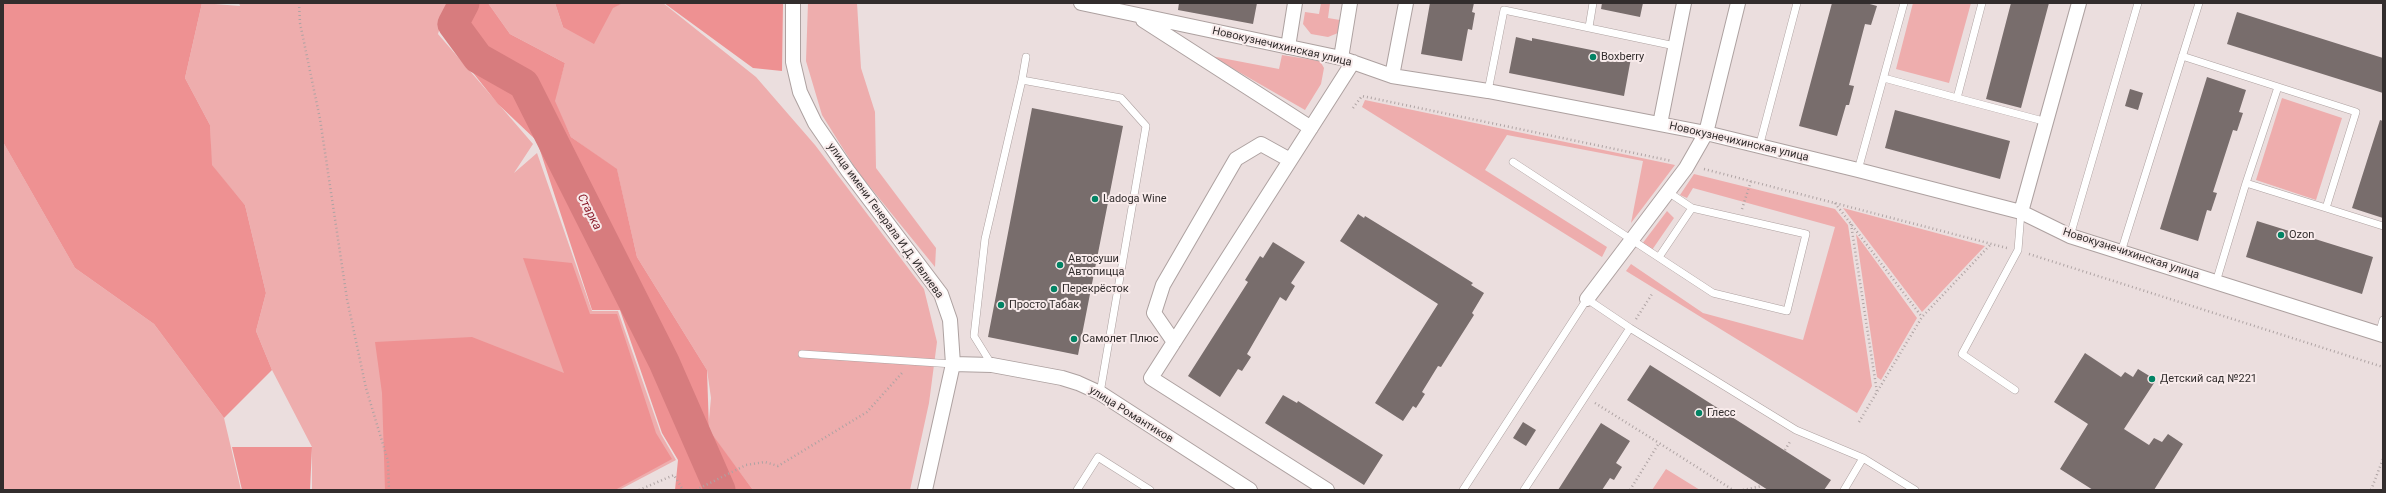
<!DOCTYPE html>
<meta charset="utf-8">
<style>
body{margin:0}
#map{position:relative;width:2386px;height:493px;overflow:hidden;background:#ebdede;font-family:Roboto,sans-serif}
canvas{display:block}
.frame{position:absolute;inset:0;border:4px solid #322d2d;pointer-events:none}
</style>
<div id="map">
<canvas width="2386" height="493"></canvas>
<div class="frame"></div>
</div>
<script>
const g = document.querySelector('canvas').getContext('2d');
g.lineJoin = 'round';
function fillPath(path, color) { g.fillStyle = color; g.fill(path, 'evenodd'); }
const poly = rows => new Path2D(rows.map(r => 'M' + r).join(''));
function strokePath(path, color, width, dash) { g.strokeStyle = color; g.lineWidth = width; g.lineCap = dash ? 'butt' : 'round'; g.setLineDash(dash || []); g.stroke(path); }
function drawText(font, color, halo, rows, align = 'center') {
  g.font = font + ' Roboto,sans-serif'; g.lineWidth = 4; g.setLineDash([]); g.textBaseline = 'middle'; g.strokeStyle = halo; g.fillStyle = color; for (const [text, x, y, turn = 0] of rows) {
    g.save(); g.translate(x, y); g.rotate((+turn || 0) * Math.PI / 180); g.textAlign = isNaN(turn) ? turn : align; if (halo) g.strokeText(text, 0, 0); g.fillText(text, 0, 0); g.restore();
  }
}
const green = poly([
 [202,3,240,6,239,3,447,3,438,34,533,144,514,173,537,153,592,311,618,311,661,434,676,460,619,490,312,490,312,447,272,370,256,331,266,293,245,205,211,165,210,125,185,78],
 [488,3,555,3,563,27,623,3,663,3,756,77,815,145,924,289,937,342,929,403,910,490,753,490,708,430,711,398,707,370,637,257,617,170,571,137,554,101,565,63,510,34],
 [808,3,857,3,861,68,875,112,876,168,936,248,935,267,857,171,822,115,806,61],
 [1321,3,1330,3,1328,18,1340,20,1338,33,1328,37,1311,34,1303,24,1305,12,1319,14],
 [1913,3,1971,3,1949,83,1896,69],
 [1282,55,1320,61,1324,68,1321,84,1305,110,1211,56,1279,69],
 [2282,98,2342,118,2316,200,2256,180],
 [1365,100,1675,165,1631,223,1643,161,1507,135,1485,170,1607,247,1602,257,1362,107],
 [3,142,75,268,154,324,224,418,241,490,3,490],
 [1694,174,1835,209,1848,225,1872,386,1857,413,1626,271,1631,264,1703,313,1803,340,1835,227,1693,188,1687,198,1680,195],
 [1843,208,1985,246,1922,312],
 [1667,211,1674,218,1652,250,1642,244],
 [1856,234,1917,318,1881,380,1877,377],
 [1666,469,1700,490,1652,490]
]);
const forest = poly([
 [3,3,202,3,185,78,210,125,212,165,245,205,266,293,256,331,272,370,224,418,154,324,75,268,3,142],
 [450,3,488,3,510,34,565,63,555,101,571,137,617,169,637,257,707,370,709,430,753,490,675,490,678,460,662,433,620,310,592,310,537,141,498,104,442,34],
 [555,3,623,3,613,8,594,44,563,27],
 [664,3,783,3,782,71,753,68],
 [523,258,572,263,590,314,617,314,656,433,672,459,615,490,385,490,382,393,375,342,472,337,564,373],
 [232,447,312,447,310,490,242,490]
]);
const river = poly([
 [464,3,453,24,478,58,524,84,664,362,720,490]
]);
const building = poly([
 [1179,3,1257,3,1253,24,1178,10],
 [1430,3,1474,3,1472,12,1475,13,1472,30,1468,29,1462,61,1421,54],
 [1602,3,1643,3,1640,17,1601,9],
 [1832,3,1866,3,1877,6,1871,25,1865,24,1849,85,1854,86,1849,105,1846,105,1837,136,1799,126],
 [2011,3,2049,3,2021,108,1986,99],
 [2237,12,2383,58,2383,93,2227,44],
 [1516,37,1532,41,1532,38,1631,58,1624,96,1509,73],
 [2207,77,2246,90,2239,112,2243,113,2237,131,2233,130,2213,192,2217,193,2211,211,2207,210,2198,241,2160,229],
 [2130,89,2143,93,2138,110,2125,106],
 [1032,108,1123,126,1078,355,988,337],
 [1895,110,2010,141,2000,179,1885,148],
 [2380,120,2383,121,2383,218,2352,208],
 [1358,214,1364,218,1365,216,1409,243,1473,283,1471,285,1484,293,1472,313,1474,315,1441,367,1438,366,1422,392,1425,394,1416,408,1413,406,1403,421,1375,403,1438,304,1340,241],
 [2257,221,2373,257,2362,294,2246,257],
 [1273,242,1305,262,1291,283,1295,286,1286,301,1280,297,1247,354,1251,357,1242,371,1238,369,1220,397,1188,376,1248,282,1245,280,1260,256,1263,258],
 [2085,353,2121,377,2125,372,2133,377,2138,369,2156,380,2124,429,2149,445,2154,438,2162,442,2168,434,2183,444,2154,490,2093,490,2060,469,2088,424,2054,402],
 [1650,365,1831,480,1824,490,1768,490,1627,400],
 [1283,395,1297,403,1298,401,1383,455,1364,485,1265,423],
 [1523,422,1536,430,1526,446,1513,438],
 [1601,423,1630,441,1616,463,1622,467,1614,480,1610,478,1602,490,1558,490]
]);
const path = poly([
 [299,3,300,23,320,119,347,299,366,388,388,461,389,490],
 [1353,108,1362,96,1672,161],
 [1704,169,2007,248],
 [1835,203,1922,317],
 [1742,209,1751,181],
 [1851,224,1877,392],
 [2029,254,2383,367],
 [1636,319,1652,294],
 [1595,403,1659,443],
 [1859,422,1922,317,1991,244],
 [1785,450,1791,440],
 [639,490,674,475,683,490],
 [696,490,746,465,765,462,778,466,867,412,902,373],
 [1630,490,1659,443,1733,490],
 [1743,490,1762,486],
 [2371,490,2383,459]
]);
const service = poly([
 [1589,27,1593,3],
 [2182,56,2356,112,2326,208,2383,226],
 [1026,57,1022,80,1121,98,1146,126,1100,393],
 [1884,78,1957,98,1982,3],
 [1488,91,1504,10,1675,46],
 [1957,98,2047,122],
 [1759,147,1797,3],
 [1513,162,1713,293,1787,311,1806,234,1692,208,1668,192],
 [1858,170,1904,3],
 [2246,183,2278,87],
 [2070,236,2138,3],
 [2121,252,2199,3],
 [1659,257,1692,208],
 [2216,282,2246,183,2326,208],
 [2379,334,2383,320],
 [802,354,953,364],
 [992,365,974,336,985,239,1022,80],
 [2015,390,1962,354,2018,250,2021,212],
 [1077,490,1098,457,1150,490],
 [1463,490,1587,299,1630,328],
 [1524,490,1630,328,1796,430,1863,458,1915,490],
 [1844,490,1863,458]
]);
const minor = poly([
 [793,3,793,62,800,92,815,123,848,171,941,294,950,320,953,364,925,490],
 [1081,3,1341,58,1392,76,1488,91,1706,133,1858,170,2021,212,2070,236,2383,335],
 [1143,20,1311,128],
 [1288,47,1295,3],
 [1341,58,1350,3],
 [1392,76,1406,3],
 [1660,124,1684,3],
 [2021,212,2079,3],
 [1587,299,1686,168,1706,133,1738,3],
 [1174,342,1154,313,1163,285,1236,159,1261,144,1290,160],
 [953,364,992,365,1062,378,1078,383,1100,393,1250,490],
 [1327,490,1151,378,1353,62]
]);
const markers = [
 [1593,57,4,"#028364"],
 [1095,199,4,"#028364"],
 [2281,235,4,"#028364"],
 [1060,265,4,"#028364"],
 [1054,289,4,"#028364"],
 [1001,305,4,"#028364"],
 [1074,339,4,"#028364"],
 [2152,379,4,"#028364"],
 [1699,413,4,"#028364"]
];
const streetNames = [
 ["Новокузнечихинская улица",1282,47,13],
 ["Новокузнечихинская улица",1739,142,13],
 ["улица имени Генерала И.Д. Ивлиева",885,221,54],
 ["Новокузнечихинская улица",2131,254,18],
 ["улица Романтиков",1131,415,32]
];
const poiNames = [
 ["Boxberry",1601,57],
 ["Ladoga Wine",1103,199],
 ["Ozon",2289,235],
 ["Автосуши",1068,259],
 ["Автопицца",1068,272],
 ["Перекрёсток",1062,289],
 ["Просто Табак",1009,305],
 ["Самолет Плюс",1082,339],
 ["Детский сад №221",2160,379],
 ["Глесс",1707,413]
];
const waterNames = [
 ["Старка",589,212,63]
];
fillPath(green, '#eeadad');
fillPath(forest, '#ee9192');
strokePath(river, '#d77c7e', 31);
fillPath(building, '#786d6c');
strokePath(service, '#ada1a0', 8);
strokePath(minor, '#ada1a0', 16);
strokePath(path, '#aea3a3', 2.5, [1, 3]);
strokePath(service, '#fff', 7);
strokePath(minor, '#fff', 14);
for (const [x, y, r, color] of markers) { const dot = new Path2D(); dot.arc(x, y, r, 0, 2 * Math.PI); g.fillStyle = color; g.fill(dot); strokePath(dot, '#f8ebeb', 1.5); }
drawText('11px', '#322d2d', '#f8ebeb', streetNames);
drawText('11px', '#322d2d', '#f8ebeb', poiNames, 'left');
drawText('italic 12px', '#8d202f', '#f8ebeb', waterNames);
</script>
